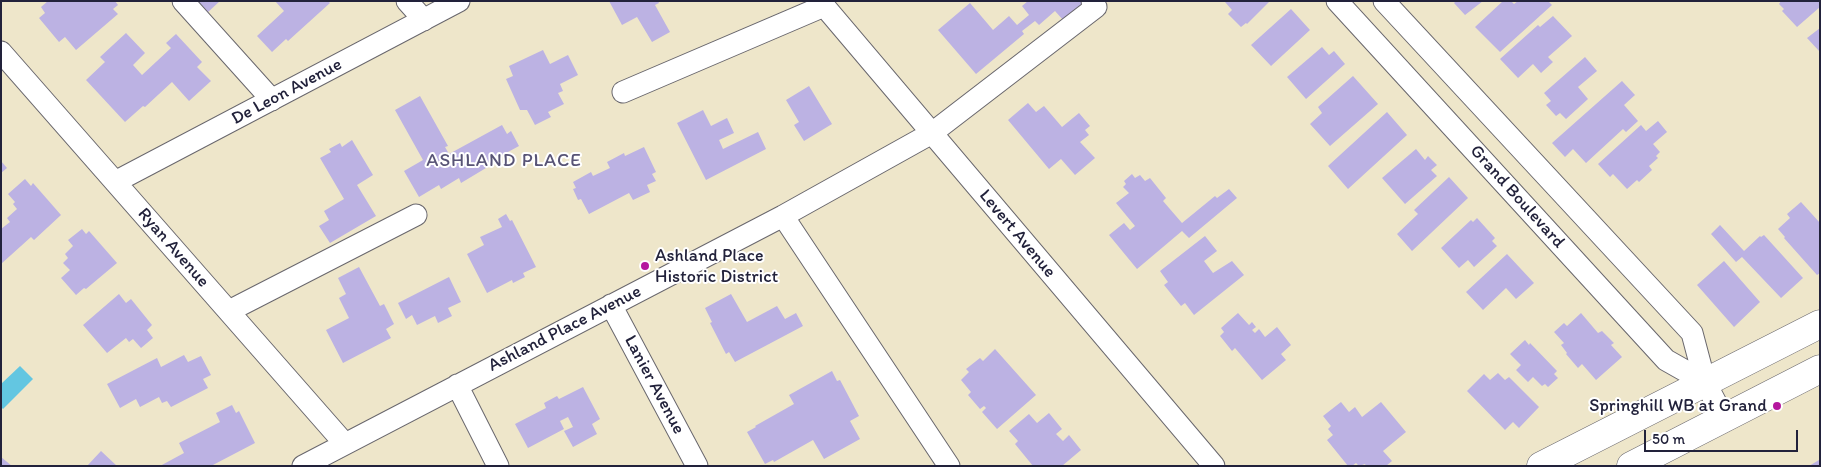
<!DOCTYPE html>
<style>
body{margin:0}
#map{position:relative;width:1821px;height:467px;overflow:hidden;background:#eee6ca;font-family:Itim,sans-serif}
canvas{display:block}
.frame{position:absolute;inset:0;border:2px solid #22223b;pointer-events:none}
.scale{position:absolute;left:1644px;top:430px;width:154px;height:22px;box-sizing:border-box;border:2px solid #22223b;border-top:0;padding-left:6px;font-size:15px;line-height:18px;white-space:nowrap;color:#22223b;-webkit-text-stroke:4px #fff;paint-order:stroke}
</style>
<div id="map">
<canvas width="1821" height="467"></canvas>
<div class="frame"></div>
<div class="scale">50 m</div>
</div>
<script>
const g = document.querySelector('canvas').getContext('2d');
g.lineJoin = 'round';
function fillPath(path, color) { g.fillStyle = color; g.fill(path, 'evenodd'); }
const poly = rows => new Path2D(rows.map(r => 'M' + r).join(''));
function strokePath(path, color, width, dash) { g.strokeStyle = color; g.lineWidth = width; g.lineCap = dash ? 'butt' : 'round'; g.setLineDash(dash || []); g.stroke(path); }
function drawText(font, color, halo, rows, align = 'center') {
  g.font = font + ' Itim,sans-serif'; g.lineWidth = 4; g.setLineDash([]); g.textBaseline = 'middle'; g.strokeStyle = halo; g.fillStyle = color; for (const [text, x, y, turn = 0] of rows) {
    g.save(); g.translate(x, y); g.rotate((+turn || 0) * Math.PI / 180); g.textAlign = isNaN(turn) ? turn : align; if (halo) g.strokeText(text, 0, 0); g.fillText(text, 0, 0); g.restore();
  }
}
const water = poly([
 [20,366,33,379,3,409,1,407,1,384]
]);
const building = poly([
 [48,1,115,1,118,5,113,9,118,14,76,50,65,37,59,42,39,18,45,13,41,7],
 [197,1,220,1,207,13],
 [275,1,328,1,330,3,288,41,286,39,272,52,257,36,284,11],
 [609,1,658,1,659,3,655,5,670,32,652,42,637,17,622,25],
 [1028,1,1083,1,1085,3,1064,21,1055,11,1039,25,1035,21,1022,31,1024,34,976,74,938,30,970,3,993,30,1009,16,1017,25,1029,15,1022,6],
 [1226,1,1270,1,1247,24,1246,23,1241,27,1228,14,1232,10,1225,2],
 [1456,1,1483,1,1465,15,1454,3],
 [1503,1,1511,1,1514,4,1518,1,1548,1,1552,5,1500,52,1475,27],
 [1781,1,1820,1,1820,7,1797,27,1782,11,1784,9,1779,4],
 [1291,9,1310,30,1271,66,1251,45],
 [1553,16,1572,36,1548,57,1553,62,1541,73,1533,64,1518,78,1500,59,1538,25,1540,27],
 [1820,28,1820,52,1807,38],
 [126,33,145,53,133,65,142,75,171,48,166,43,176,34,202,62,197,67,211,81,189,101,172,82,145,107,143,106,125,122,86,80,105,62,100,57],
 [1322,47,1329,55,1334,51,1345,64,1306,99,1287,77],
 [543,50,550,64,568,55,578,75,560,84,563,91,558,93,564,104,548,112,551,117,535,125,527,110,520,110,506,79,513,76,509,66],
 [1585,57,1597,71,1578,87,1588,99,1566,119,1560,113,1556,116,1546,105,1551,101,1544,93],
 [1353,76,1378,104,1330,146,1310,124,1322,113,1318,107],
 [1622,81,1635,95,1624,105,1638,121,1626,132,1623,129,1586,163,1573,149,1565,157,1552,143],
 [809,86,832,124,804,141,794,125,799,122,786,100],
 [420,96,448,146,445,147,449,154,502,125,507,134,511,131,519,146,484,165,486,168,461,183,459,178,441,189,439,185,419,197,404,171,423,160,395,110],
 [1028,103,1036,112,1044,106,1062,127,1079,113,1090,126,1085,130,1089,135,1080,142,1095,158,1075,175,1061,159,1049,169,1008,120],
 [703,110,711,126,727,118,734,133,719,140,723,149,758,132,766,149,706,180,677,123],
 [1387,112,1407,135,1348,189,1328,166],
 [1658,121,1667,132,1653,144,1660,152,1656,156,1658,158,1649,166,1652,170,1639,182,1637,180,1627,189,1613,174,1610,177,1598,164,1641,125,1646,131],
 [352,140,373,175,357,185,376,216,330,243,319,226,329,220,324,211,344,199,320,158,331,152,329,149,340,143,342,147],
 [644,147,656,172,652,174,656,181,647,185,650,192,633,200,629,193,589,214,581,199,578,200,573,189,576,188,573,182,591,172,593,176,610,168,607,162,624,153,625,156],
 [1416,149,1425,160,1428,156,1437,165,1431,170,1437,176,1405,204,1382,178],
 [1,161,7,168,1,173],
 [1132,174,1135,178,1140,175,1145,181,1150,178,1166,198,1163,201,1182,223,1215,196,1217,198,1229,189,1237,198,1189,238,1182,231,1137,269,1109,235,1124,223,1130,230,1135,226,1116,203,1129,193,1123,187,1126,184,1124,181],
 [1449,177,1468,198,1412,251,1397,234,1418,214,1414,210],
 [25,179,31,186,33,183,61,215,34,240,31,237,1,264,1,229,10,222,7,218,17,209,13,204,15,202,8,194],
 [1801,202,1820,223,1820,273,1817,275,1784,238,1785,237,1778,229,1790,218,1787,214],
 [506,214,510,221,512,220,536,267,523,273,525,277,513,283,512,280,487,293,467,254,484,245,480,237,502,227,498,219],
 [1477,218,1495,238,1492,241,1497,246,1474,267,1468,260,1459,268,1441,248,1471,220,1473,222],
 [1720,225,1744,251,1760,236,1761,237,1764,235,1803,278,1781,298,1742,257,1736,262,1711,234],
 [82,229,86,234,89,231,117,263,86,289,84,288,76,295,61,278,70,270,63,263,68,258,65,254,73,246,68,240],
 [1205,236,1217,251,1204,261,1213,273,1232,261,1244,275,1194,315,1185,303,1181,306,1164,285,1168,282,1160,271],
 [1507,254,1534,283,1516,299,1506,288,1483,310,1466,292],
 [1724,261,1760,302,1734,327,1697,285],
 [359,267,380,306,384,304,394,324,386,329,391,338,343,363,326,330,349,318,339,298,346,294,338,278],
 [449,277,461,302,448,308,452,316,438,323,435,316,417,325,412,315,406,319,398,303],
 [119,294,126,303,131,299,152,325,147,330,153,338,141,348,133,339,129,342,126,338,107,353,83,325],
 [731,294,747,322,777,306,785,319,796,313,803,326,735,362,729,352,726,354,710,323,712,322,705,308],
 [1238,313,1249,325,1252,322,1256,327,1252,330,1255,333,1259,329,1265,337,1277,327,1291,345,1281,354,1286,360,1262,380,1235,348,1232,351,1220,336,1224,332,1221,328],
 [1581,313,1598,333,1602,331,1614,343,1611,345,1622,357,1596,380,1582,364,1578,368,1566,354,1567,353,1561,345,1564,343,1554,332,1564,323,1567,326],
 [1525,340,1529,345,1530,343,1557,371,1554,374,1558,378,1548,387,1545,384,1542,386,1533,377,1528,382,1516,370,1521,365,1510,354],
 [995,349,1036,395,997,429,982,412,986,408,984,406,980,409,968,395,971,392,961,380,969,372,966,369,980,358,983,361],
 [184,355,188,362,201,356,211,375,203,379,208,388,171,407,167,401,162,403,159,397,140,407,136,399,120,408,107,384,157,358,161,367],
 [832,371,837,381,840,380,859,416,850,421,860,439,824,459,813,440,774,462,773,460,765,464,747,432,756,427,755,426,794,404,789,395],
 [1498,373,1505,380,1509,377,1539,407,1519,428,1513,422,1505,430,1467,391,1484,374,1490,380],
 [583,387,600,419,592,424,597,434,573,447,564,431,573,427,568,417,560,421,564,429,528,448,515,424,546,408,544,403,557,396,559,399],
 [1341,402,1349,412,1355,407,1362,417,1381,402,1406,432,1383,451,1392,461,1386,466,1366,466,1365,464,1359,466,1356,463,1352,466,1348,466,1327,440,1333,435,1328,429,1331,426,1323,416],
 [232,405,236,413,239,411,255,443,211,466,160,466,184,453,179,443,220,422,216,413],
 [1049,413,1062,429,1056,434,1063,441,1069,435,1081,450,1062,466,1033,466,1015,444,1018,441,1009,431,1029,414,1037,423],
 [101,451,117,466,87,466],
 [1,457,12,466,1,466],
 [1819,460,1820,466,1809,466]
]);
const minor = poly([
 [183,1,272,100],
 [407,1,424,20],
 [820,1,1214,466],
 [1337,1,1666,360,1705,382],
 [1384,1,1692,333,1705,382,1724,418],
 [1,52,345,444],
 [623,92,824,6],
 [115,182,459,1],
 [783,216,949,466],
 [611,305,697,466],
 [229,311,416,215],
 [457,385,498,466],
 [303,466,783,216,932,133,1096,7,1092,1]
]);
const major = poly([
 [1541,466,1820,324],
 [1631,466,1820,369]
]);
const markers = [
 [645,266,5,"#b5179e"],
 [1777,406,5,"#b5179e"]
];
const streetNames = [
 ["De Leon Avenue",287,92,-28],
 ["Grand Boulevard",1517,197,48],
 ["Levert Avenue",1017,234,50],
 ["Ryan Avenue",173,248,49],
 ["Ashland Place Avenue",565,329,-27],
 ["Lanier Avenue",654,385,62]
];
const poiNames = [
 ["Ashland Place",655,256],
 ["Historic District",655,277],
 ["Springhill WB at Grand",1767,406,"right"]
];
const neighbourhoodNames = [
 ["ASHLAND PLACE",504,161]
];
fillPath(water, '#63c6e1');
fillPath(building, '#bcb2e3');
strokePath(minor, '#69676d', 23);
strokePath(major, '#69676d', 29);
strokePath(minor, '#fff', 21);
strokePath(major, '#fff', 28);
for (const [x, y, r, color] of markers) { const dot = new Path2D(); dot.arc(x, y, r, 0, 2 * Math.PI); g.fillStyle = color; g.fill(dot); strokePath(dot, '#fff', 2); }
drawText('18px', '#22223b', '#fff', streetNames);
drawText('18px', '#22223b', '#fff', poiNames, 'left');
g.letterSpacing = '1px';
drawText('19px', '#585476', '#fff', neighbourhoodNames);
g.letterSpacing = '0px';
</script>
